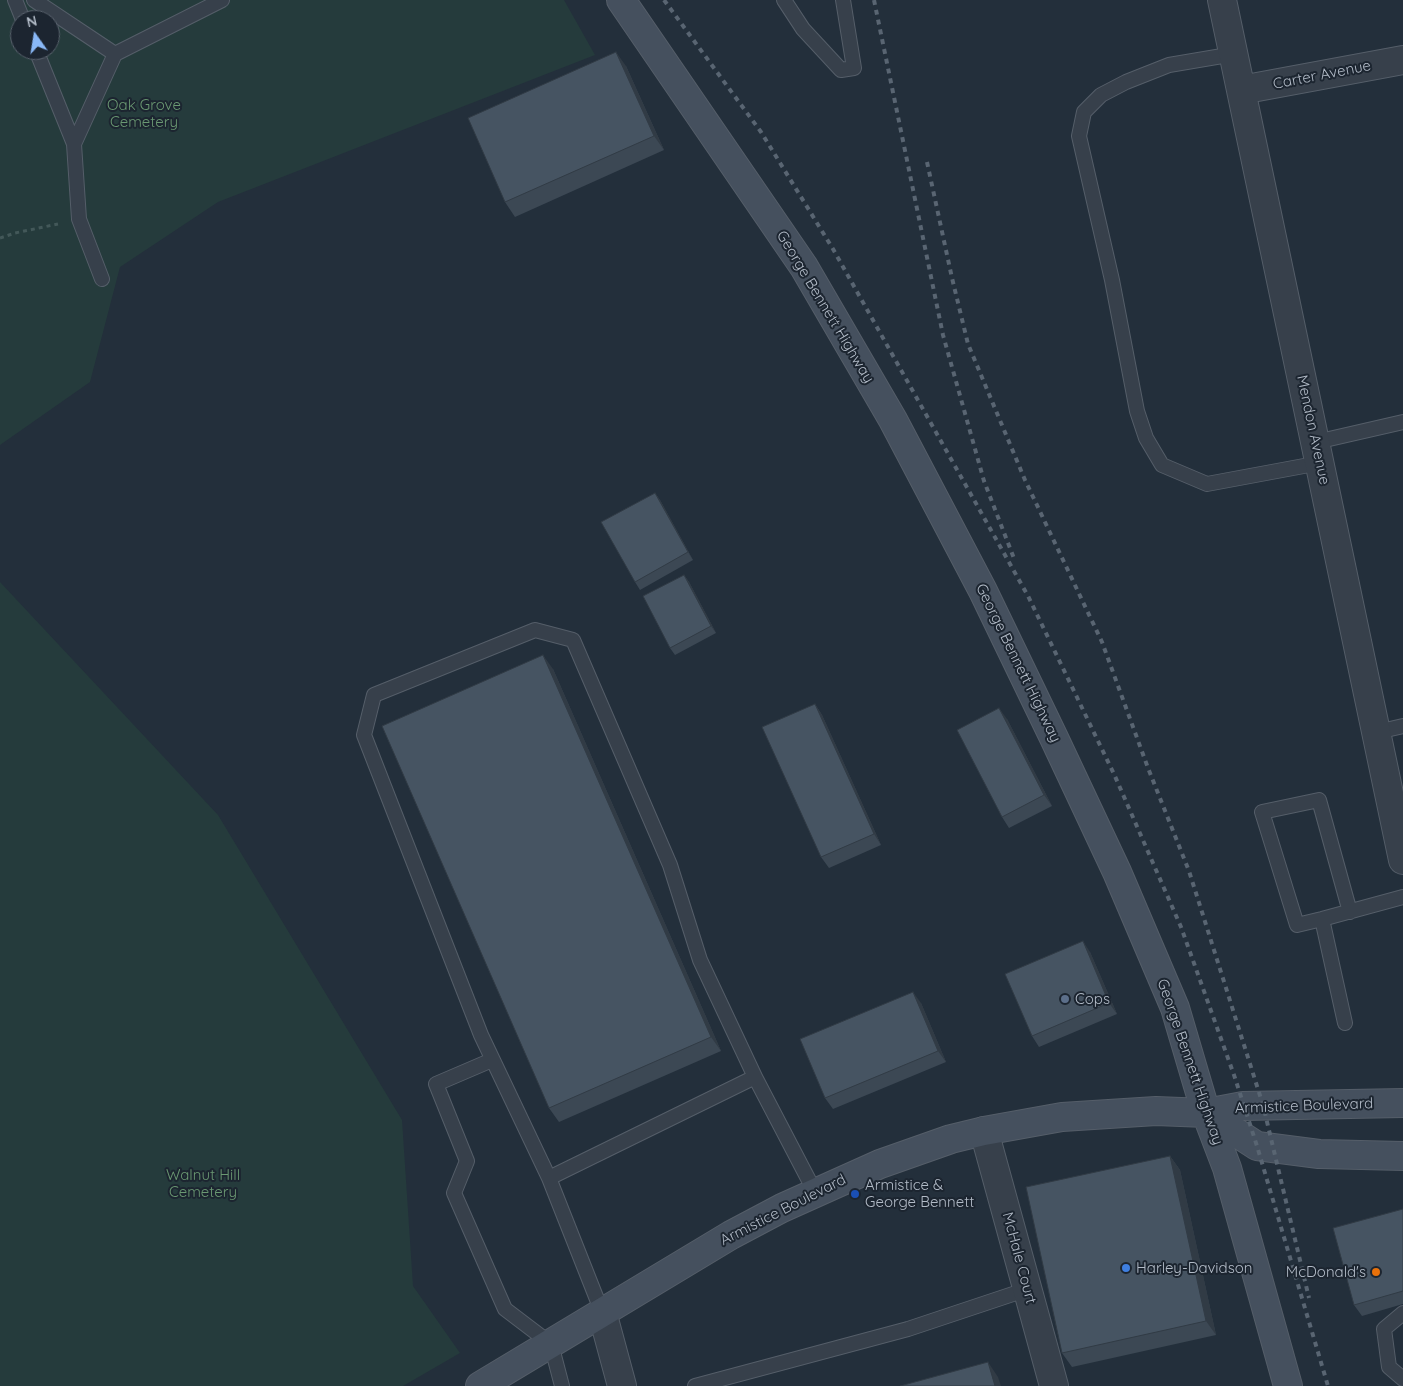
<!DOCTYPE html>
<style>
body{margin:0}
#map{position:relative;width:1403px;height:1386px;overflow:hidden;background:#232f3b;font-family:Quicksand,sans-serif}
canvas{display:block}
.north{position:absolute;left:10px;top:10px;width:50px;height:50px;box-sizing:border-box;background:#1c2530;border:1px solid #58616c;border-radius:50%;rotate:347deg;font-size:14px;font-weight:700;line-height:20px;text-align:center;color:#b2bbc7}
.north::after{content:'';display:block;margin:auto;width:18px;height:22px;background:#89b8f6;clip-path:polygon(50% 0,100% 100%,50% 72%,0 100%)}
</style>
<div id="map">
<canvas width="1403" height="1386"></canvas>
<div class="north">N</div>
</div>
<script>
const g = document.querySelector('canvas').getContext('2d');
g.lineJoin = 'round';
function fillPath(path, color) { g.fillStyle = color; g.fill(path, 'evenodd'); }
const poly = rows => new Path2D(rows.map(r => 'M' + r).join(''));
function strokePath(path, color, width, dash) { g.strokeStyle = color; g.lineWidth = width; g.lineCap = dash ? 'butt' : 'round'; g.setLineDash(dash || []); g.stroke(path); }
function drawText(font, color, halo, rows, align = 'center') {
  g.font = font + ' Quicksand,sans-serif'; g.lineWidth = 4; g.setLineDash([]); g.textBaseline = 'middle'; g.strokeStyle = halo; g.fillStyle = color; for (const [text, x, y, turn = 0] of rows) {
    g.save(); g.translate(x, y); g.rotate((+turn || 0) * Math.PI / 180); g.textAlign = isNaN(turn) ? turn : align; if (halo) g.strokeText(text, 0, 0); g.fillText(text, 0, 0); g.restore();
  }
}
const green = poly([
 [0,0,564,0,595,55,218,202,120,267,90,382,0,445],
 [20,20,50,20,50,50,20,50],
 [0,582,218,815,402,1120,413,1286,460,1353,403,1386,0,1386]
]);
const path = poly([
 [0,238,15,233,58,224]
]);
const service = poly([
 [15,0,23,20],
 [34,0,115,54],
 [784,0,803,29,841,70,854,68,843,0],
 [36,50,74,144,115,54,222,0],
 [1234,54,1169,65,1126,82,1101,95,1084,112,1079,136,1112,280,1137,411,1146,438,1162,465,1207,484,1320,463],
 [74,144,79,219,102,279],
 [1316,442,1403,422],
 [1377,732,1403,726],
 [1350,912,1319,800,1262,812,1297,925,1322,919,1403,897],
 [1322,919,1345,1023],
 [492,1060,436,1084,467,1161,454,1193,505,1309,551,1344,562,1386],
 [549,1178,481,1035,364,735,374,695,535,630,573,640,670,865,700,960,755,1077],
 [602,1312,549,1178,755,1077,815,1192],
 [1403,1313,1384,1329,1389,1367,1403,1379],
 [695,1386,908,1329,1028,1289]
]);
const minor = poly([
 [1222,0,1403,860],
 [1241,90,1403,60],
 [984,1131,1054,1386],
 [602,1312,622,1386]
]);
const secondary = poly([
 [621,0,804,267,893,420,983,591,1054,738,1117,872,1175,1008,1206,1113,1227,1168,1288,1386],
 [1206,1113,1257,1146,1319,1154,1403,1156],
 [480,1386,731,1235,782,1208,880,1164,951,1139,984,1131,1062,1117,1156,1111,1206,1113,1243,1106,1403,1103]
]);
const rail = poly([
 [664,0,761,132,833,249,1028,596,1114,774,1181,927,1234,1075,1257,1146,1328,1386],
 [874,0,943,335,984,481,1015,561],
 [927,162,952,278,968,344,1025,480,1102,642,1148,768,1189,871,1263,1105,1309,1298]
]);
const wall = poly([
 [626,66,664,150,515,217,505,202],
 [655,493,660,500,693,560,640,590,635,582],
 [684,575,689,582,716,633,675,655,670,648],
 [553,669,721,1051,559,1122,549,1108],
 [815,704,822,715,881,845,829,868,821,857],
 [1007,719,1052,806,1009,828,1002,817],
 [1090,952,1117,1014,1039,1047,1032,1036],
 [921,1003,946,1062,833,1109,825,1098],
 [1170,1156,1180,1170,1216,1335,1072,1367,1062,1353],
 [1403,1209,1403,1304,1362,1316,1354,1305]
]);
const shadedWall = poly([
 [616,52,626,66,664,150,654,136],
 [655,493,660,500,693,560,688,552],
 [684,575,689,582,716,633,711,626],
 [543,655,553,669,721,1051,711,1037],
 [815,704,822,715,881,845,874,834],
 [999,708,1007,719,1052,806,1044,795],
 [1083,941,1090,952,1117,1014,1109,1003],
 [913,992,921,1003,946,1062,938,1051],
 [1170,1156,1180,1170,1216,1335,1206,1321],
 [988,1362,998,1377,1001,1386,995,1386]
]);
const building = poly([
 [616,52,654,136,505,202,468,118,616,52],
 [655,493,688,552,635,582,601,522,655,493],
 [684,575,711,626,670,648,643,596,684,575],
 [543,655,711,1037,549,1108,382,726,543,655],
 [815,704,874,834,821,857,762,727,815,704],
 [999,708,1044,795,1002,817,957,730,999,708],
 [1083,941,1109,1003,1032,1036,1005,974,1083,941],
 [913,992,938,1051,825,1098,800,1039,913,992],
 [1170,1156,1206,1321,1062,1353,1026,1187,1170,1156],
 [1403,1209,1403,1291,1354,1305,1333,1228,1403,1209],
 [988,1362,995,1386,900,1386,988,1362]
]);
const markers = [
 [1065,999,5,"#5c6f8a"],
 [855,1194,5,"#1a4fb4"],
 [1126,1268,5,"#3f7fe0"],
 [1376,1272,5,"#e8710a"]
];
const streetNames = [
 ["Carter Avenue",1322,75,-11],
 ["George Bennett Highway",825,307,59],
 ["Mendon Avenue",1313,430,78],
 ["George Bennett Highway",1018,663,64],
 ["George Bennett Highway",1190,1062,71],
 ["Armistice Boulevard",1304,1106,-2],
 ["Armistice Boulevard",783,1210,-27],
 ["McHale Court",1019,1258,75]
];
const parkNames = [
 ["Oak Grove",144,105],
 ["Cemetery",144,122],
 ["Walnut Hill",203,1175],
 ["Cemetery",203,1192]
];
const poiNames = [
 ["Cops",1075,999],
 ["Armistice &",865,1185],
 ["George Bennett",865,1202],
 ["Harley-Davidson",1136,1268],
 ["McDonald's",1366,1272,"right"]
];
fillPath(green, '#253b3c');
strokePath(service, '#555e69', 16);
strokePath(minor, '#555e69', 30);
strokePath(secondary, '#555e69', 30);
strokePath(path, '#435859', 3, [4, 4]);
strokePath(service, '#37404b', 14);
strokePath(minor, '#37404b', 28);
strokePath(secondary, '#45505e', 28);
strokePath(rail, '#596572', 4, [5, 5]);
fillPath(wall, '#3c4854');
fillPath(shadedWall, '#313b45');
fillPath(building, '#465462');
strokePath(building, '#313b45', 1);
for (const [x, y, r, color] of markers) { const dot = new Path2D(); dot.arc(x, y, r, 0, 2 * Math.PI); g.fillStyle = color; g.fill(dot); strokePath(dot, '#1c2530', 2); }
drawText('15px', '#b2bbc7', '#1c2530', streetNames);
drawText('15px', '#6a9872', '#1c2530', parkNames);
drawText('15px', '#b2bbc7', '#1c2530', poiNames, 'left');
</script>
